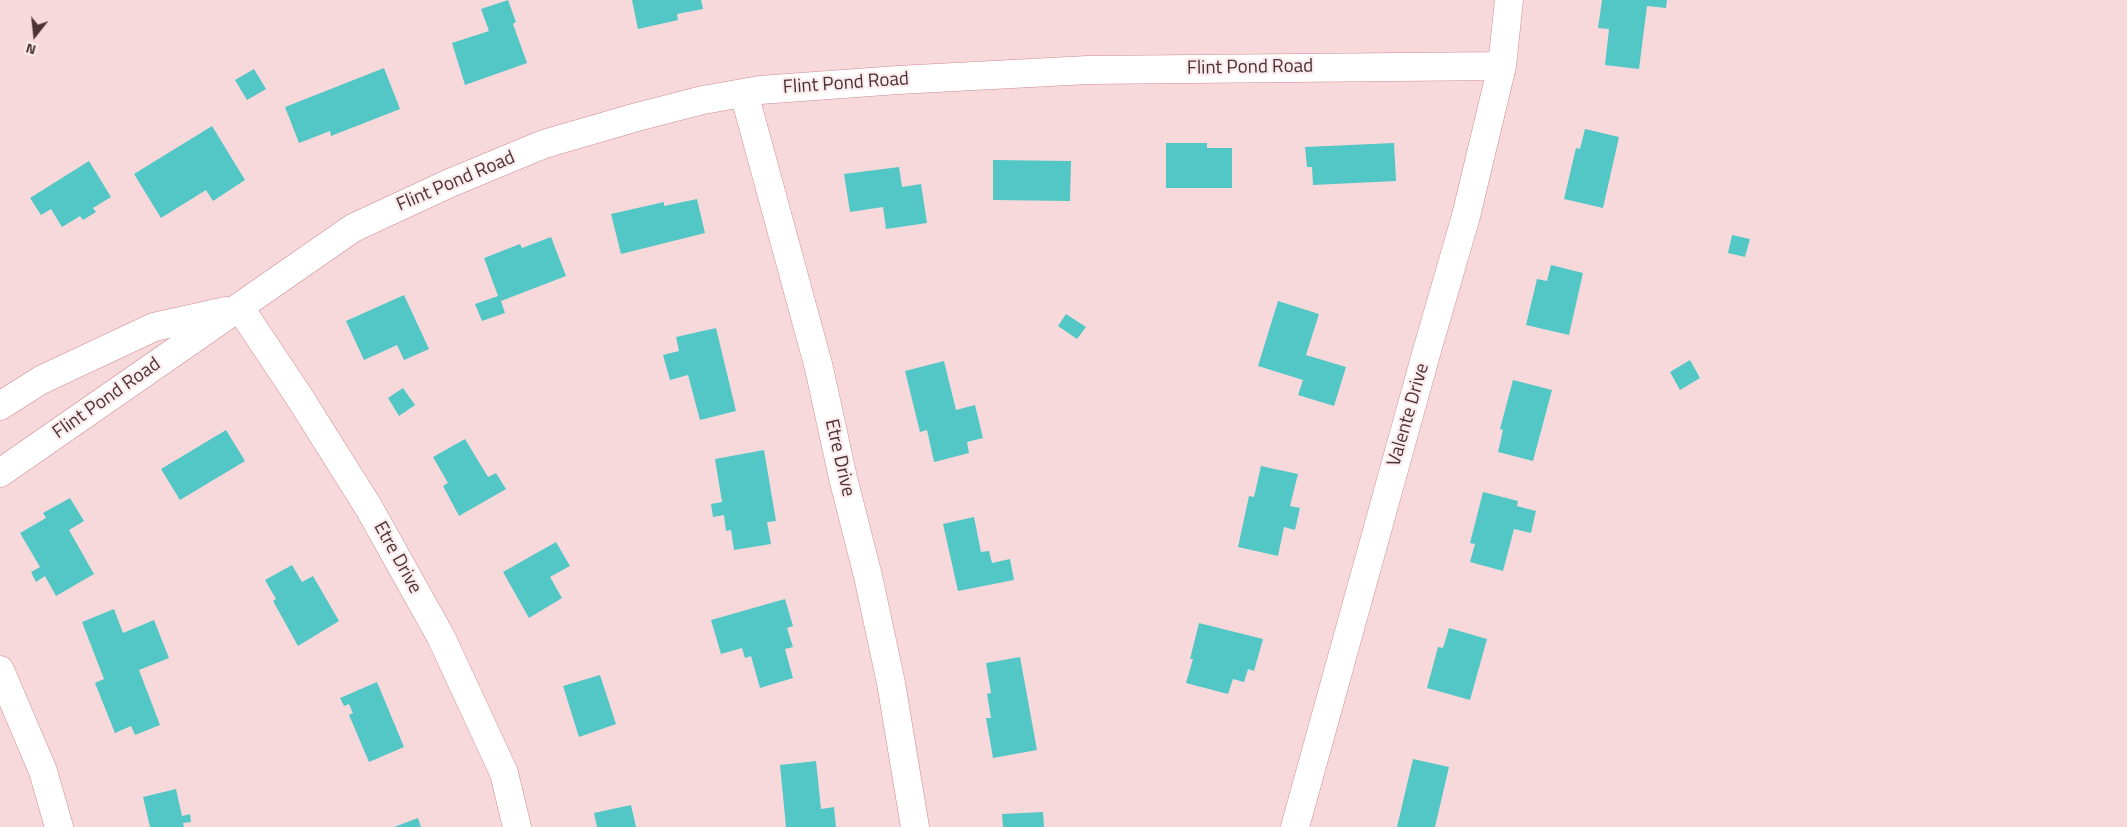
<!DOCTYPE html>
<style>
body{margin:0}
#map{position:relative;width:2127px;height:827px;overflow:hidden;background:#f8d9db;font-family:"Titillium Web",sans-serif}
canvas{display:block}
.north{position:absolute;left:10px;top:10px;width:50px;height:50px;-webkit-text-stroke:4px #faebec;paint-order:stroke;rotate:196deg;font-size:14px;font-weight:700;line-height:20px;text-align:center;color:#4e3134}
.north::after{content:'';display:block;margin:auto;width:18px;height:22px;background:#4e3134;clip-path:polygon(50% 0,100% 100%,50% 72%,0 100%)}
</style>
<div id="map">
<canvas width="2127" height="827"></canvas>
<div class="north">N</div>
</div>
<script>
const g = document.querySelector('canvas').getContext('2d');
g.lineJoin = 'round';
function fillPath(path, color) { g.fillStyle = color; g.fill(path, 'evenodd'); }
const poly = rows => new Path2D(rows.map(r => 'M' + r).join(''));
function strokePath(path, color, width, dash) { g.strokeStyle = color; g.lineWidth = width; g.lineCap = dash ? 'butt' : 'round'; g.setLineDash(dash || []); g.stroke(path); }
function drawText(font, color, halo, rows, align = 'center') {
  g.font = font + ' "Titillium Web",sans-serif'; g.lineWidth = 4.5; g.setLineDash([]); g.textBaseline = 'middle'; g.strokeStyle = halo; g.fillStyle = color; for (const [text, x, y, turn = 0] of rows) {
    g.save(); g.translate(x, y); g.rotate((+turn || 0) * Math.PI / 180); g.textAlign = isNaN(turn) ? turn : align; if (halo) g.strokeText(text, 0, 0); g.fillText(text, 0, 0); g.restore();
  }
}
const building = poly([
 [508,0,516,22,513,24,527,63,465,85,452,43,489,31,481,9],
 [632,0,701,0,703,9,677,14,678,20,638,29],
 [1602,0,1667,0,1666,8,1647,6,1639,69,1605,65,1609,29,1598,28],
 [384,68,400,109,331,136,330,131,299,143,285,107],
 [254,69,266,89,247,100,235,80],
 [212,126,245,180,213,201,206,190,161,218,134,174],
 [1585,129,1619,137,1603,208,1564,199,1576,148,1580,149],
 [1166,143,1207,143,1207,148,1232,148,1232,188,1166,188],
 [1394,143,1396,181,1313,185,1312,167,1307,167,1305,147],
 [993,160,1071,161,1070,201,993,200],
 [89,161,111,197,93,208,96,212,83,220,80,216,62,227,51,209,41,215,30,198],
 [899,167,902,187,921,184,927,223,886,229,883,207,850,212,844,174],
 [697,199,705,233,621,254,611,214,664,202,664,206],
 [1732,235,1750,239,1745,257,1728,253],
 [551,237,566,276,501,301,505,313,482,321,475,304,498,296,484,258,520,244,522,248],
 [1551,265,1583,273,1569,335,1526,325,1537,279,1547,281],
 [404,295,429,349,404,360,397,345,364,360,346,321],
 [1278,301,1319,314,1306,355,1346,367,1334,406,1298,395,1303,380,1258,366],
 [1066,314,1086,327,1077,339,1058,326],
 [716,328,736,411,700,420,688,375,670,380,663,355,679,351,676,337],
 [1690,360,1700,378,1680,390,1670,372],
 [944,361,956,410,975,405,983,438,967,442,969,453,934,462,927,430,920,432,905,371],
 [1513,380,1552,390,1533,461,1498,452,1503,430,1500,429],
 [403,388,415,405,399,416,388,398],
 [226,430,245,461,180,500,161,469],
 [465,439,488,477,496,473,506,489,459,516,443,486,448,483,433,457],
 [764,450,776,521,767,522,771,544,734,550,731,530,726,531,724,515,713,517,711,504,722,502,715,459],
 [1261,466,1298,474,1290,506,1300,508,1295,530,1284,527,1278,556,1238,547,1249,496,1254,497],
 [1483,492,1518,501,1517,506,1536,511,1531,533,1514,529,1503,571,1470,562,1475,544,1470,543],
 [70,498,84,521,69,530,94,574,56,596,45,576,36,582,31,572,40,567,20,533,46,518,43,513],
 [974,517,981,552,989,551,992,563,1010,559,1014,580,958,591,943,524],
 [556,542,570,566,550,577,562,598,529,618,503,572],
 [292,565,302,582,313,576,339,621,298,646,273,601,276,599,265,580],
 [785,599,793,626,787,628,793,647,785,649,793,678,760,688,751,656,745,658,742,648,721,654,711,620],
 [114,609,123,633,154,620,169,658,139,670,160,725,135,735,131,726,115,733,95,683,104,679,82,622],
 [1199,623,1263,639,1254,671,1248,669,1244,682,1233,679,1228,694,1186,683,1193,659,1190,659],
 [1449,628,1487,639,1470,700,1427,688,1438,647,1443,648],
 [1020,657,1037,750,993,758,986,718,991,718,987,694,991,693,986,663],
 [600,675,616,724,579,737,563,686],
 [377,682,404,747,369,762,349,715,353,713,349,704,344,706,340,698],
 [1413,759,1449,767,1435,827,1397,827],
 [816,761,821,809,834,807,836,827,786,827,780,765],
 [176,789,182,816,190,814,191,822,183,823,184,827,150,827,143,797],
 [631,805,636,827,597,827,594,813],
 [1043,812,1044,827,1003,827,1002,814],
 [418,818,421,827,394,827]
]);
const minor = poly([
 [744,93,819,368,843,478,868,576,891,683,915,827],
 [240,308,298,395,369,508,441,637,504,773,517,827],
 [0,406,41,380,154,327,226,311],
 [0,473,353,228,450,183,544,144,637,117,703,100,760,90,898,80,1088,70,1502,66],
 [0,670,43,771,59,827],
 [1295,827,1426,354,1466,216,1502,66,1509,0]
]);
const streetNames = [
 ["Flint Pond Road",1250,68,-1],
 ["Flint Pond Road",846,84,-4],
 ["Flint Pond Road",456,182,-23],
 ["Flint Pond Road",107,399,-35],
 ["Valente Drive",1409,415,-74],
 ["Etre Drive",839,458,77],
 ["Etre Drive",397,558,61]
];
fillPath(building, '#52c7c5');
strokePath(minor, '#cf8a91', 29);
strokePath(minor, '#fff', 28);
drawText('19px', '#4e3134', '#faebec', streetNames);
</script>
